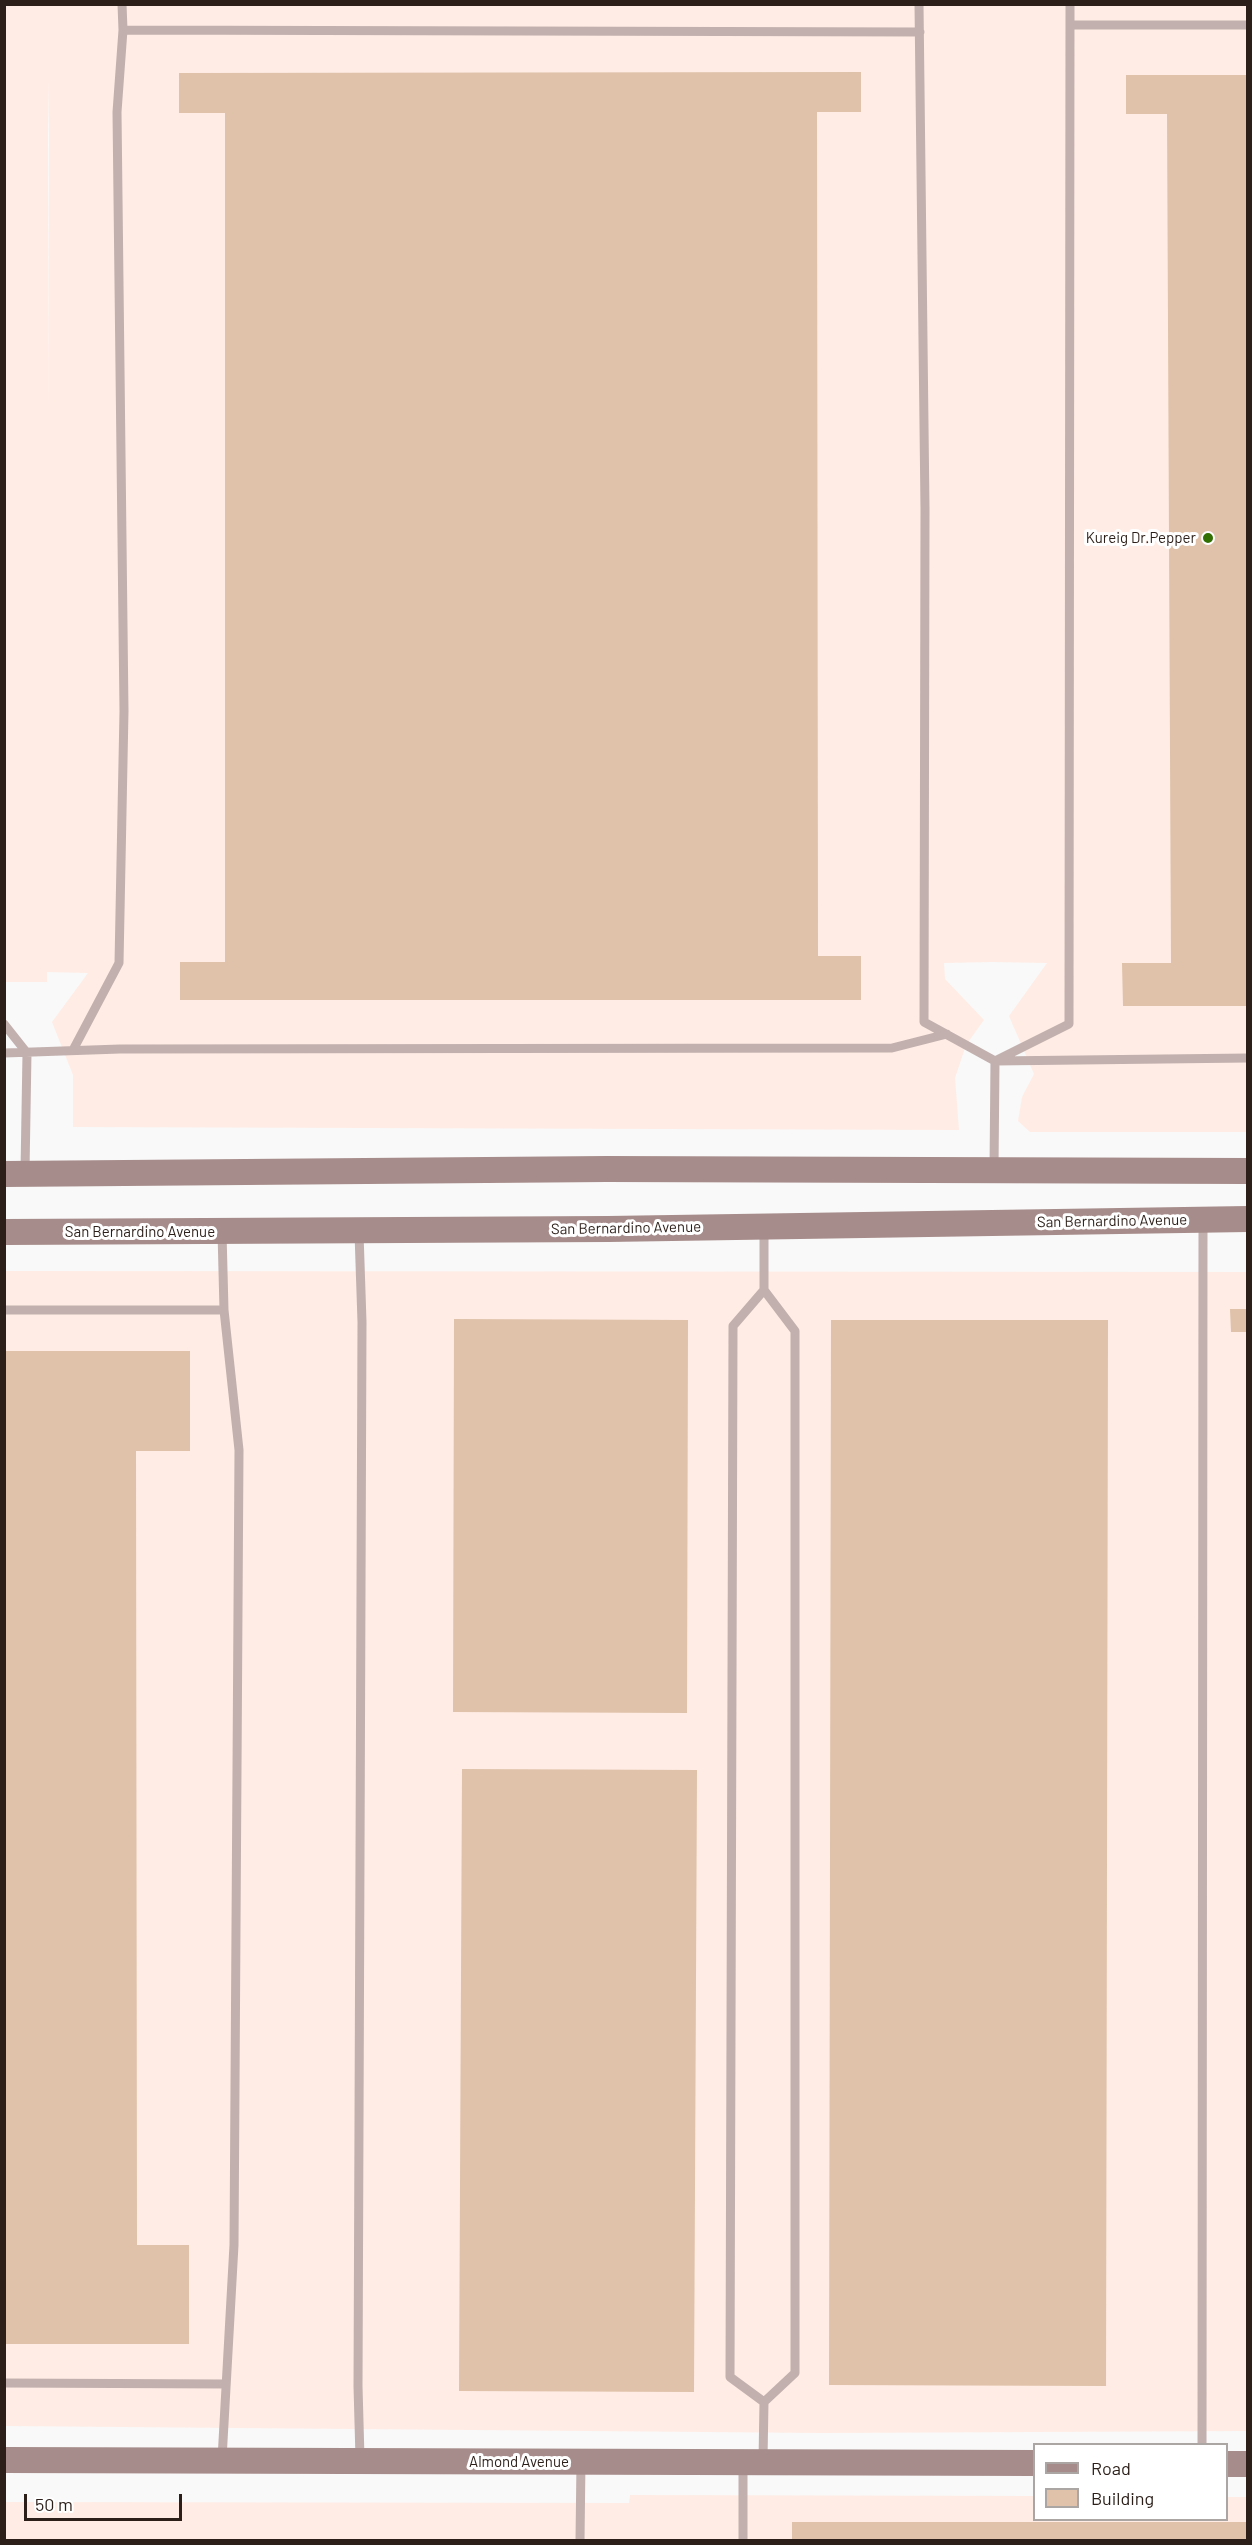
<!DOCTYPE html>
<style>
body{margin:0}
#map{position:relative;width:1252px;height:2545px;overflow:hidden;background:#f9f9f9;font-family:Barlow,sans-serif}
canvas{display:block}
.frame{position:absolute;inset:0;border:6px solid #2c1f19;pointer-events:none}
.legend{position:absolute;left:1033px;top:2443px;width:195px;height:78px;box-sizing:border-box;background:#fff;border:2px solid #aba5a3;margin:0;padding:8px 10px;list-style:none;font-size:18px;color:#2c1f19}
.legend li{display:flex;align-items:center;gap:12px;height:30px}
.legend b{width:30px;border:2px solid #aba5a3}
.scale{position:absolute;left:24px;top:2494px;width:158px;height:27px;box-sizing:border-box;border:3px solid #2c1f19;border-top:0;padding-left:8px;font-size:18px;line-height:21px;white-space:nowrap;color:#2c1f19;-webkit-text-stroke:4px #fff;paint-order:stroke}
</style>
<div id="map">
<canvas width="1252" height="2545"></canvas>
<div class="frame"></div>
<ul class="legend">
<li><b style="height:8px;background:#a68c8a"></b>Road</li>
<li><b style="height:16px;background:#dfc2a9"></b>Building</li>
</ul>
<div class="scale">50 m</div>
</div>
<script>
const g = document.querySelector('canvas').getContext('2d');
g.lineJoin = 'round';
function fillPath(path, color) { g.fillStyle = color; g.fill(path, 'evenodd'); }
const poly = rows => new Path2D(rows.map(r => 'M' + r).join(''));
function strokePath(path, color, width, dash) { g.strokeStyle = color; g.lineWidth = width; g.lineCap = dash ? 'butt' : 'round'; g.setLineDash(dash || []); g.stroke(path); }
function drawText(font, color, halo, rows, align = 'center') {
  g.font = font + ' Barlow,sans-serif'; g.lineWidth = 6; g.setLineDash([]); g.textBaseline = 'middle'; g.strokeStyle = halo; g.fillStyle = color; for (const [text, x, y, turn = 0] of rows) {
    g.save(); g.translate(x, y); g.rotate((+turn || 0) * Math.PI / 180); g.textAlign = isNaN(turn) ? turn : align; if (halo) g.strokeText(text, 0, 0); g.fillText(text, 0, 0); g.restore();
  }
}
const built = poly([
 [5,5,1247,5,1247,1132,1030,1132,1018,1121,1022,1097,1034,1074,1009,1016,1047,963,992,962,944,963,945,979,984,1020,966,1045,955,1078,959,1130,73,1127,73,1075,52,1022,88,973,47,972,47,982,5,982],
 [48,80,49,135,48,413],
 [5,1271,1247,1272,1247,2431,821,2433,5,2426],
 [630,2495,1034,2496,1034,2520,1226,2520,1227,2497,1248,2497,1247,2540,5,2540,5,2502,629,2503]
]);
const building = poly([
 [861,72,861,112,817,112,818,956,861,956,861,1000,180,1000,180,962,225,962,225,113,179,113,179,73],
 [1126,75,1248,75,1248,1006,1123,1006,1122,963,1171,963,1167,114,1126,114],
 [1230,1309,1248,1309,1248,1332,1231,1332],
 [454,1319,688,1320,687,1713,453,1712],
 [831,1320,1108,1320,1106,2386,829,2385],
 [4,1351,190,1351,190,1451,136,1451,137,2245,189,2245,189,2344,4,2344],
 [462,1769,697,1770,694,2392,459,2391],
 [792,2522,1248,2522,1248,2541,792,2541]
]);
const lane = poly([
 [122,4,123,30],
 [919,4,925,509,924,1022,995,1061,1248,1058],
 [1070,25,1248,25],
 [4,1024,27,1053,25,1171],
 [73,1050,119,963,124,711,117,112,123,30,920,32],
 [4,1053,120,1049,892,1048,947,1034],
 [997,1060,1069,1024,1070,4],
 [994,1169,995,1061],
 [359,1233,362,1322,358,2386,360,2458],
 [764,1290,795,1331,795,2373,764,2402],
 [4,1310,224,1310],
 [4,2383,226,2384],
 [1202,2444,1203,1220],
 [222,2459,234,2245,239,1450,224,1310,222,1232],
 [763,2460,764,2402,730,2377,733,1326,764,1290,764,1227],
 [743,2465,743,2540],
 [580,2540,581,2462]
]);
const secondary = poly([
 [4,1174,607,1169,1248,1171],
 [4,1232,608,1229,1248,1219],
 [4,2460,1034,2463],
 [1226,2464,1248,2464]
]);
const markers = [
 [1208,538,6,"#337004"]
];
const poiNames = [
 ["Kureig Dr.Pepper",1196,538]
];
const streetNames = [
 ["San Bernardino Avenue",1112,1221,-1],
 ["San Bernardino Avenue",626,1228,-1],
 ["San Bernardino Avenue",140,1232],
 ["Almond Avenue",519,2462]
];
fillPath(built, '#ffece5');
fillPath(building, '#dfc2a9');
strokePath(lane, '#c2b0ae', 9);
strokePath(secondary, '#a68c8a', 26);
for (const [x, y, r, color] of markers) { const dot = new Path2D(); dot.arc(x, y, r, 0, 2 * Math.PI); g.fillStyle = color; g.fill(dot); strokePath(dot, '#fff', 2); }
drawText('15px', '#2c1f19', '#fff', poiNames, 'right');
drawText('15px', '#2c1f19', '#fff', streetNames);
</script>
